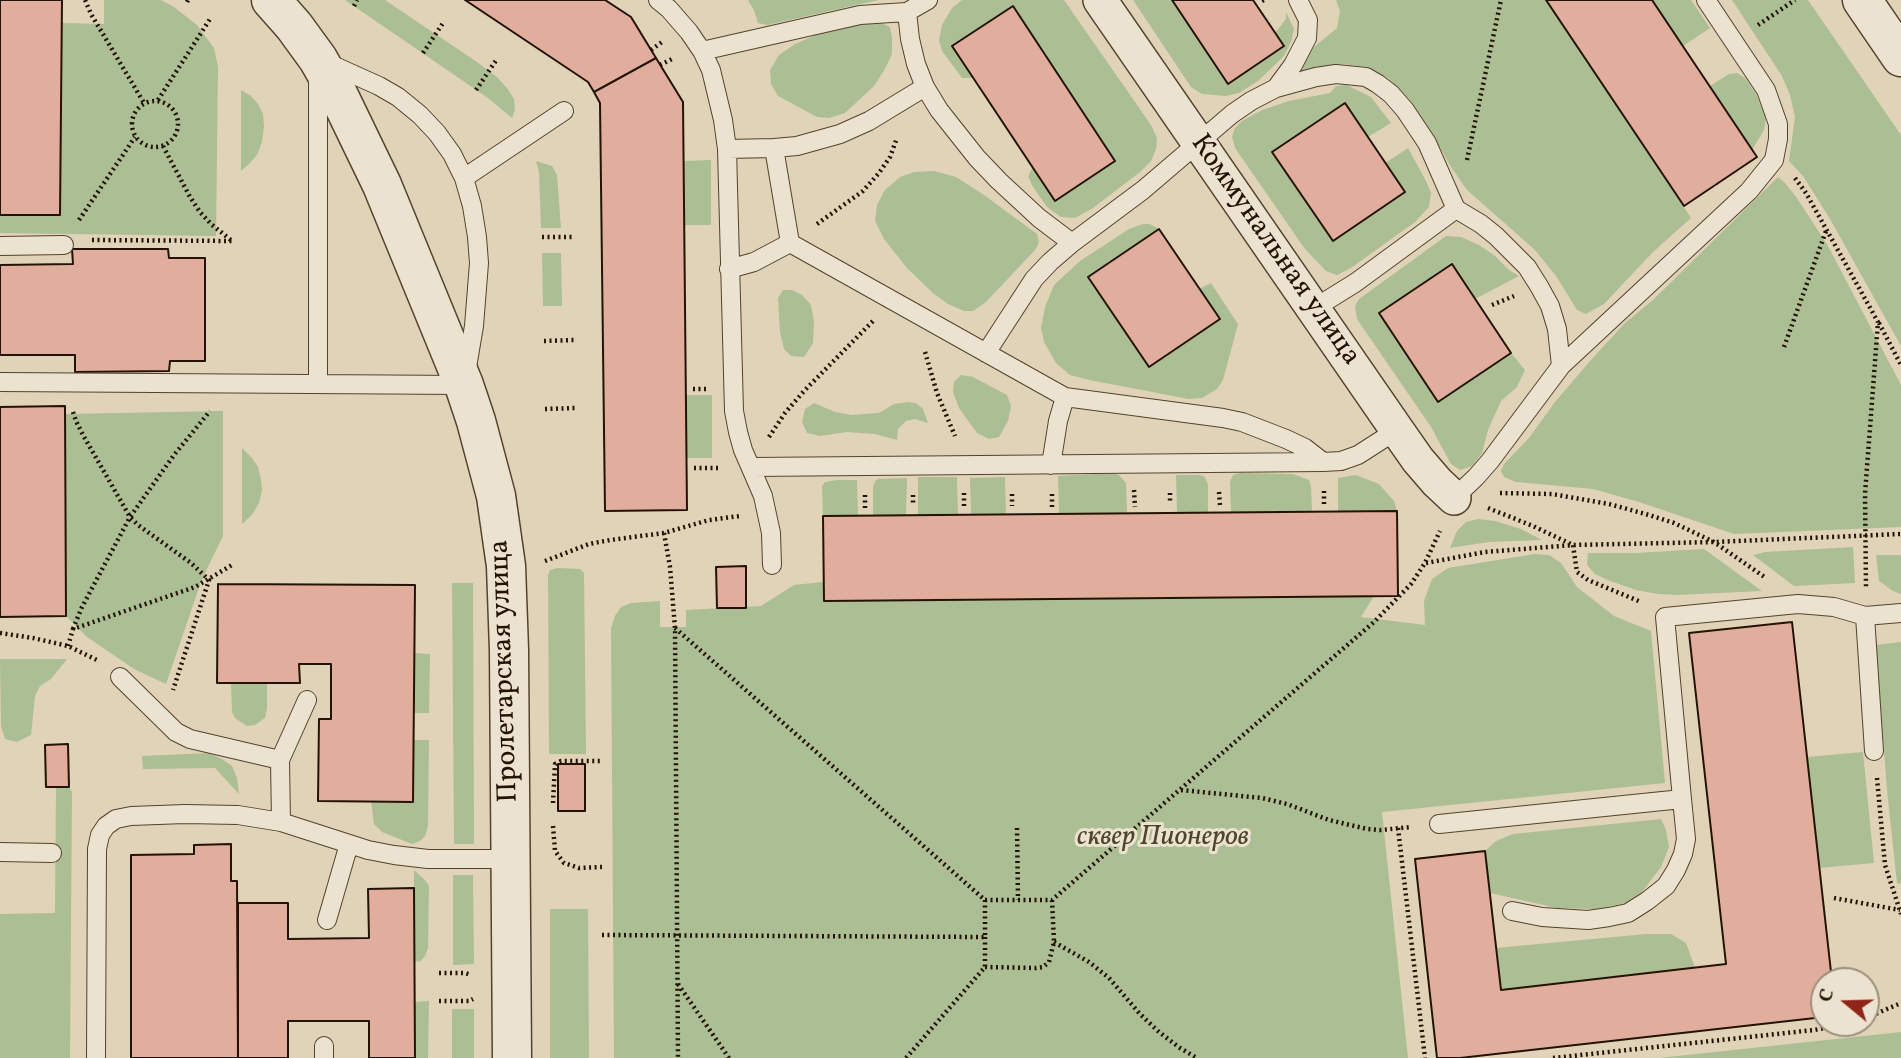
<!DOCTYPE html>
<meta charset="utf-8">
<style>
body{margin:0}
#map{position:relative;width:1901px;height:1058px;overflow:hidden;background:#e1d3b7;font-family:Vollkorn,serif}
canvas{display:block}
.north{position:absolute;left:1810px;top:967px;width:70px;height:70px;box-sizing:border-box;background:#ece2d0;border:2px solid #9c8f7d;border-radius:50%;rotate:289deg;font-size:19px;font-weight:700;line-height:28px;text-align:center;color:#241300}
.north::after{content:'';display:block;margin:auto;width:24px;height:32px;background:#8f2418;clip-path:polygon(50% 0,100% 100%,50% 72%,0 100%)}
</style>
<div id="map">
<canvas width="1901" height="1058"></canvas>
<div class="north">С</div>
</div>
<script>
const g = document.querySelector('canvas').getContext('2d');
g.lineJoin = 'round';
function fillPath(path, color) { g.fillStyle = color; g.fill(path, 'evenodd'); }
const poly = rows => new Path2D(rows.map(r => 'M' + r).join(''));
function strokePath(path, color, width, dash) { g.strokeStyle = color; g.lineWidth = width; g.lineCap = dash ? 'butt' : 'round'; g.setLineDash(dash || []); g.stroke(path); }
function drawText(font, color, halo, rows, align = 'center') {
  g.font = font + ' Vollkorn,serif'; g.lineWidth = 6; g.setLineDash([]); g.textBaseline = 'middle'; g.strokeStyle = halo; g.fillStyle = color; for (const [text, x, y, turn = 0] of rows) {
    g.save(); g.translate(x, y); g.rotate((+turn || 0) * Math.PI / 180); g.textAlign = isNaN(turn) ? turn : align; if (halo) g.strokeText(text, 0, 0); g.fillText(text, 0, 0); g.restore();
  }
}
const green = poly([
 [104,0,161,0,174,7,197,25,214,48,218,67,216,236,0,233,0,215,60,215,62,23,104,24],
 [345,0,385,0,477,62,497,77,507,88,514,99,515,110,512,118,488,98],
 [748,0,879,0,767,25,758,23,754,10],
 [962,0,1064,0,1151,125,1157,138,1156,149,1151,161,1140,172,1093,208,1075,218,1061,217,1047,207,1033,187,1028,176,1033,167,1055,201,1115,161,1013,6,952,46,973,78,962,78,942,51,939,40,942,25,952,8],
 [1133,0,1172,0,1275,33,1286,19,1286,12,1294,29,1291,42,1284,56,1258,81,1239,93,1226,96,1202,94,1191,87],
 [1336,0,1546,0,1691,218,1653,252,1604,304,1586,314,1577,310,1556,276,1535,250,1467,190,1451,167,1434,137,1410,100,1388,78,1367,67,1342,64,1323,67,1303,74,1299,68,1314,47,1337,28,1340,11],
 [1652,0,1691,0,1710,28,1683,46],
 [1732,0,1808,0,1901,135,1901,346,1830,219,1803,176,1789,161,1795,117,1790,95,1782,76],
 [864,23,881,23,890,27,892,38,892,54,885,69,874,86,845,113,829,118,817,117,778,96,771,84,770,70,779,55,795,44,816,35],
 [1737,73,1745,78,1756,94,1766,118,1764,130,1752,150,1710,86,1729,74],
 [1347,85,1371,97,1391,123,1368,137,1273,153,1333,241,1404,193,1385,163,1408,148,1426,181,1431,193,1429,207,1415,222,1351,268,1337,275,1326,271,1305,249,1235,148,1232,136,1235,128,1242,121,1262,110,1289,101,1330,93,1336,86],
 [241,90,251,96,258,104,263,114,264,126,262,142,257,155,249,164,241,171],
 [711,160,711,225,684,225,683,161],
 [536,161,552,166,557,175,561,228,541,228,539,172],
 [934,171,956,177,984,195,1037,234,1039,242,1036,249,986,302,973,311,964,311,948,304,933,293,907,268,884,239,875,221,877,205,885,190,900,177,914,172],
 [1778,177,1785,183,1797,198,1828,246,1901,385,1901,527,1734,534,1639,502,1593,489,1516,482,1504,477,1501,471,1504,464,1529,438,1555,402,1590,361,1624,324,1654,299],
 [1143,224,1150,224,1159,229,1088,277,1150,367,1220,319,1199,289,1211,283,1238,324,1223,380,1217,389,1202,398,1189,399,1089,380,1070,375,1056,363,1044,342,1041,328,1045,307,1054,285,1080,261,1129,229],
 [1446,236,1461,237,1479,245,1495,256,1509,270,1519,276,1475,299,1452,264,1379,313,1438,402,1511,353,1525,370,1517,387,1501,401,1488,430,1482,453,1472,466,1460,470,1451,464,1431,427,1357,319,1355,306,1359,299],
 [542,253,561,253,562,306,543,306],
 [783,290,792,290,802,295,811,305,814,323,813,343,804,357,791,356,784,349,780,332,778,298],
 [961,375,973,377,1007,395,1011,406,1008,421,999,437,989,439,977,433,959,408,953,392,954,382],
 [685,395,712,395,712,458,686,458],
 [908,402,916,403,923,409,928,423,915,419,906,421,898,429,897,440,875,434,847,432,820,436,807,433,802,422,805,409,814,403,835,412,851,415,879,413,894,404],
 [223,411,223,536,202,579,166,684,134,669,87,637,66,616,65,414],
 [242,448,252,458,258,467,261,479,262,490,259,503,252,515,242,524],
 [1113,473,1119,475,1126,483,1127,513,1059,514,1058,476],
 [1240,473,1293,474,1309,480,1311,486,1312,512,1231,513,1230,482,1233,475],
 [1176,475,1200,475,1205,477,1208,485,1208,513,1177,513],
 [1356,475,1379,484,1394,501,1397,511,1338,511,1338,478],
 [918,477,957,477,958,515,918,515],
 [1005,477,1006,515,971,515,970,478],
 [907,478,906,515,873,516,873,487,875,481,878,479],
 [837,480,857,480,858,516,823,516,822,486,825,482],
 [1478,519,1495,521,1521,529,1542,540,1489,542,1450,548,1457,531,1466,522],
 [1853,547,1855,583,1794,586,1753,555,1765,552],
 [1704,549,1762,591,1677,595,1658,594,1636,590,1610,581,1595,574,1587,565,1588,553,1636,553],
 [1535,554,1549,555,1561,563,1577,587,1614,616,1651,631,1665,783,1382,812,1408,1058,614,1058,611,628,615,616,621,607,631,603,660,601,660,627,686,627,686,610,761,606,794,585,823,582,824,601,1374,596,1361,617,1425,625,1424,601,1432,579,1448,568],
 [1876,555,1901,555,1901,594,1893,591,1879,581],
 [557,568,580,569,584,573,586,754,549,754,548,575,550,570],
 [452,583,473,583,474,844,454,844],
 [1901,642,1901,884,1897,883,1887,790,1876,645],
 [414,653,430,654,429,713,414,713],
 [0,659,67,659,51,679,40,686,35,696,31,735,17,742,5,739,1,726],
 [231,683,267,683,267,708,265,718,255,725,247,726,235,718,232,712],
 [414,740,429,740,428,826,425,836,420,841,412,844,382,832,374,824,371,801,413,801],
 [1863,752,1874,863,1819,868,1807,757],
 [209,753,222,759,232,766,237,778,239,794,215,768,143,769,142,756],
 [56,787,69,787,72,792,70,1058,0,1058,0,914,55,913],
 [1661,819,1666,830,1669,847,1661,867,1642,892,1625,903,1598,909,1557,908,1490,893,1485,851,1496,841,1513,834],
 [414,870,425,880,429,886,428,948,425,956,421,961,414,962],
 [453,875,473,875,474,964,453,965],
 [550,909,588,909,589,1058,550,1058],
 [1646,934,1671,934,1686,943,1695,968,1501,990,1496,948],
 [429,1001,428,1058,415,1058,415,1002],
 [452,1009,474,1009,474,1058,452,1058],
 [1901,1032,1901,1058,1659,1058]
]);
const building = poly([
 [0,0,62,0,60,215,0,215,0,0],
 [465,0,605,0,631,17,656,58,594,92,588,82,465,0],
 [1172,0,1253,0,1284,46,1228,84,1172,0],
 [1546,0,1652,0,1757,157,1684,206,1546,0],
 [1013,6,1115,161,1055,201,952,46,1013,6],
 [656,58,683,102,687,510,605,511,600,103,594,92,656,58],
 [1345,103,1405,192,1333,241,1272,152,1345,103],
 [1159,229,1220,319,1149,367,1088,277,1159,229],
 [72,249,168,249,169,258,205,258,205,361,170,361,169,371,75,372,75,355,0,355,0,265,73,264,72,249],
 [1452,264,1511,353,1438,402,1379,313,1452,264],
 [65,406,66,616,0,617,0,407,65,406],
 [1397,511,1398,596,824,601,823,516,1397,511],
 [746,566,746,608,717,608,716,567,746,566],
 [218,584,415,585,413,802,318,801,319,719,331,719,331,664,299,664,300,683,217,683,218,584],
 [1792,622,1832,981,1824,981,1824,1017,1460,1058,1437,1058,1415,859,1485,851,1501,990,1726,964,1689,633,1792,622],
 [68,744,69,787,46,787,45,745,68,744],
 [558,764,585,764,585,811,558,811,558,764],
 [231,844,231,881,237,881,238,1058,131,1058,131,855,194,854,194,845,231,844],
 [414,888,415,1058,369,1058,369,1021,288,1021,288,1058,238,1058,238,903,288,903,288,939,369,938,368,889,414,888]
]);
const path = poly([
 [85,0,91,14,144,103],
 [1262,1,1264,0],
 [187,2,188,0],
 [354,6,357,0],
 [1758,25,1795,0],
 [651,50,662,42],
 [423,53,443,23],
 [660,65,672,59],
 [476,90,497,59],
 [158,100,210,19],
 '132 124a23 23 0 1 1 46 0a23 23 0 1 1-46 0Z',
 [163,146,190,197,200,212,211,224,232,241],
 [1467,160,1501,0],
 [1795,178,1806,193,1878,322,1865,494,1866,587],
 [79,220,135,137],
 [817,224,863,191,879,173,890,157,897,138],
 [542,237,574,237],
 [92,240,233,241],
 [1492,305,1514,296],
 [1879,323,1901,365],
 [544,341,574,340],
 [1784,347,1826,231],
 [925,352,937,393,955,436],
 [693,389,707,389],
 [545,409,575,408],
 [73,412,76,421,83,435,130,517,138,525,191,563,209,580,173,690],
 [769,437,785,413,804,391,873,321],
 [694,468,718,468],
 [1134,490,1135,507],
 [1324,491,1324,504],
 [1219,492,1220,506],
 [964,493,964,508],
 [1170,493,1170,503],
 [1500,493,1552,494,1609,504,1649,515,1674,523,1714,542,1766,578],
 [1012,494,1012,506],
 [1052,494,1052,508],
 [865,495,865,508],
 [913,495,913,506],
 [1488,508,1533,526,1573,545,1714,542,1901,534],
 [664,533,670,567,675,628,678,1058],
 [545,561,589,544,610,540,664,533,709,520,740,516],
 [1426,563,1485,552,1573,545,1577,572,1588,580,1641,602],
 [73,629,82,607,130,517,174,455,210,411],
 [0,633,33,638,68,646,97,660],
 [68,646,73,629,195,587,232,565],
 [1877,778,1885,865,1901,914],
 [1181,790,1262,798,1287,804,1329,820,1367,829,1381,830,1411,827],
 [553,803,555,764,561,761,601,761],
 [553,826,555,851,564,863,579,868,602,867],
 [1017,828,1018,900],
 [1398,828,1425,1058],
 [1834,898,1900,910],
 [985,900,1052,900,1374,622,1411,584,1425,563,1440,531],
 [602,935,985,937,985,900,675,628],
 [1054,942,1089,962,1109,978,1140,1014,1159,1032,1180,1048,1197,1058],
 [985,967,1036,968,1043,967,1049,962,1054,942,1052,900],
 [439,973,465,973,471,975],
 [678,984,729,1058],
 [439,1001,469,1001,473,999],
 [1866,1018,1901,1003],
 [906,1058,985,967,985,937],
 [1553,1058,1814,1030,1851,1023]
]);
const service = poly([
 [658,0,669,9,689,32,702,51,711,70,723,120,727,149,734,411,738,432,743,450,763,496,771,533,772,565],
 [928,0,907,12,910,39,916,64,925,87,939,110,977,158,999,181,1039,218,1072,243],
 [702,51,860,15,907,12],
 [318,77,318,384],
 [1276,88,1293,65,1307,38,1308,20,1298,0],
 [774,148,797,146,840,134,869,121,925,87],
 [727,149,774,148,790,243,1065,397,1058,421,1051,465],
 [464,178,564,111],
 [0,246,64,245],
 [729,269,754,262,790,243],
 [1313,309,1355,283,1456,209],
 [986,353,1034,279,1050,262,1072,243,1143,190,1232,114,1251,101,1276,88,1316,77,1336,74,1366,77,1378,84,1391,94,1405,110,1427,143,1456,209,1481,224,1496,236,1527,267,1539,286,1550,306,1557,329,1561,366,1490,461,1476,477,1454,498],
 [1561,366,1749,191,1774,160,1778,139,1778,124,1766,90,1706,0],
 [0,382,464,385,474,326,479,263,477,237,472,206,464,178,452,154,437,133,420,115,398,97,379,86,328,63],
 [1065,397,1223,418,1242,422,1286,439,1305,448,1323,462],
 [751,467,1323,462,1341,461,1358,455,1397,430],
 [120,677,176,732,190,739,280,760,281,822],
 [1874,751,1865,616,1901,613],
 [280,760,307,700],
 [1682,799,1665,617,1798,604,1834,607,1865,616],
 [1439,824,1682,799,1686,839,1683,854,1676,870,1666,886,1647,901,1628,913,1609,917,1588,920,1542,917,1512,911],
 [0,852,52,853],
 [327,920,349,844],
 [324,1046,324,1058],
 [96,1058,97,849,100,835,106,826,116,819,131,816,185,814,238,815,281,822,368,850,394,855,428,859,511,859]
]);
const minor = poly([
 [1100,0,1397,430,1418,460,1437,482,1454,498]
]);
const tertiary = poly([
 [271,0,294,26,318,59,338,94,382,185,464,385,476,421,496,496,506,566,509,650,512,1058],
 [1862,0,1901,57]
]);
const streetNames = [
 ["Коммунальная улица",1274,251,55],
 ["Пролетарская улица",506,671,-92]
];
const parkNames = [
 ["сквер Пионеров",1163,839]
];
fillPath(green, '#acbe93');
fillPath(building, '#e1ae9e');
strokePath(building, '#241300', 2);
strokePath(service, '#53432e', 20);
strokePath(minor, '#53432e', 36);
strokePath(tertiary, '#53432e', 41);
strokePath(path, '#241300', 4.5, [2, 3.5]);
strokePath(service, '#ece2d0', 18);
strokePath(minor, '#ece2d0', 33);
strokePath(tertiary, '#ece2d0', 38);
drawText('28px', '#241300', '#ece2d0', streetNames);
drawText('italic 28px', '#4d462c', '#ece2d0', parkNames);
</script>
